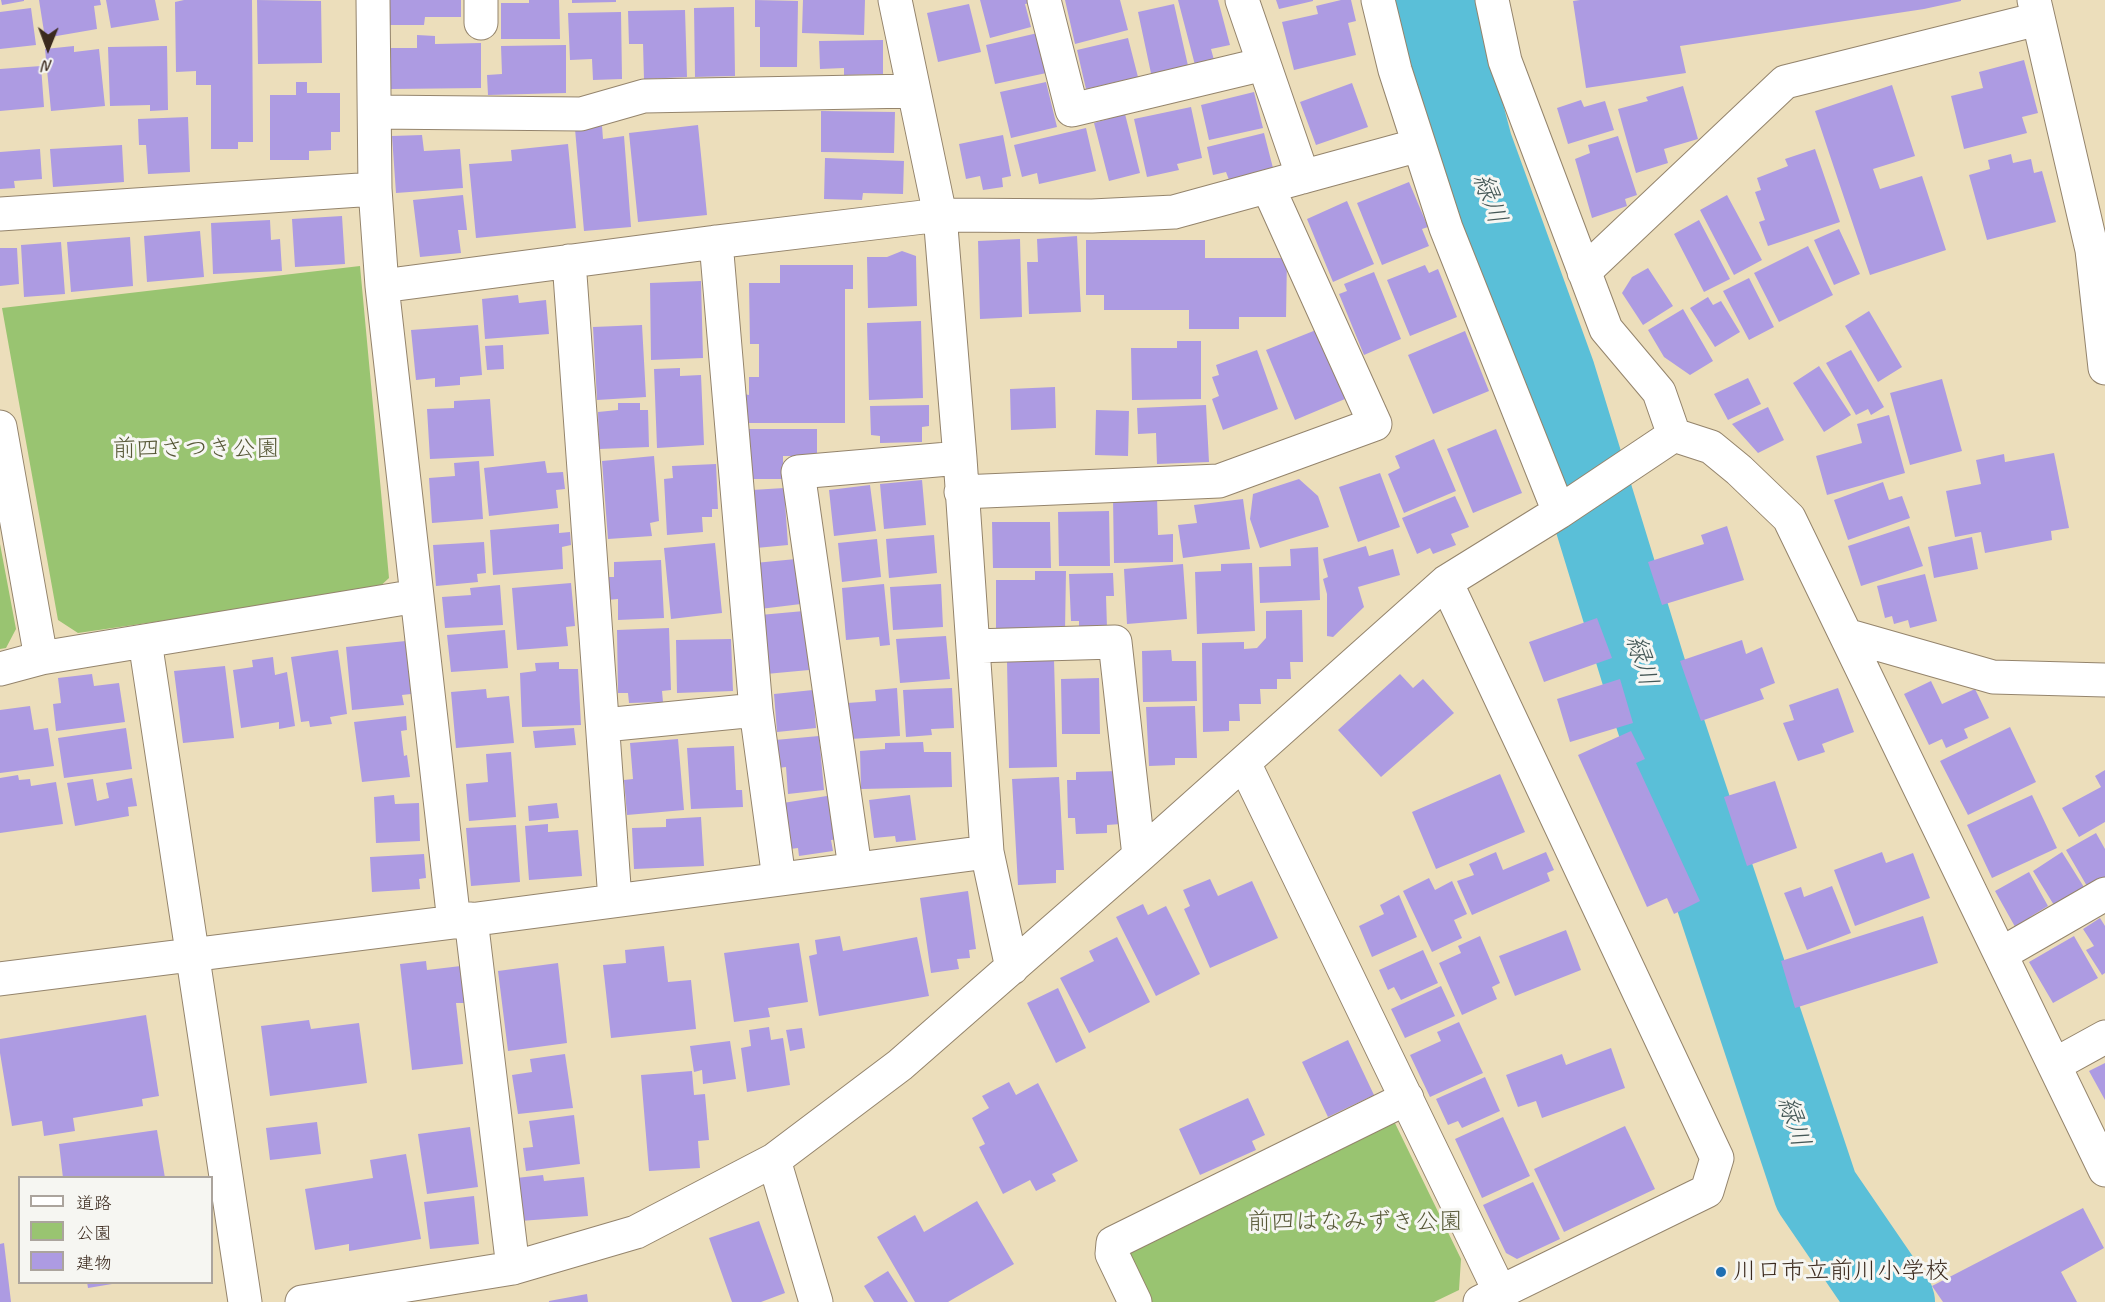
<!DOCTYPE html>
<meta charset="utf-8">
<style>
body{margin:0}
#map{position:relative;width:2105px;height:1302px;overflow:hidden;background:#ecdebb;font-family:Caveat,"Klee One",sans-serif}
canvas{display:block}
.legend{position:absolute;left:18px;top:1176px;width:195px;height:108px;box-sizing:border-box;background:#f6f6f2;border:2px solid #aba49d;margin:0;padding:8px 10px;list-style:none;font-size:18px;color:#3b2a1e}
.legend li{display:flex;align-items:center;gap:12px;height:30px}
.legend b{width:30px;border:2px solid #aba49d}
.north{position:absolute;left:18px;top:18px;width:60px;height:60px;-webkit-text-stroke:4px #f6f6f2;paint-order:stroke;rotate:181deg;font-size:16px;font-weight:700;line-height:24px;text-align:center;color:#3b2a1e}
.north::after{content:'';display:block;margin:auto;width:21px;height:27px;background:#3b2a1e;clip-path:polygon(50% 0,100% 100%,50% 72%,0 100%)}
</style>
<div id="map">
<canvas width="2105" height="1302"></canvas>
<ul class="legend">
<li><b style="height:8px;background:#fff"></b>道路</li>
<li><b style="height:16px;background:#99c471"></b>公園</li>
<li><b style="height:16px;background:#ad9be2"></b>建物</li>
</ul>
<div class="north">N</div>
</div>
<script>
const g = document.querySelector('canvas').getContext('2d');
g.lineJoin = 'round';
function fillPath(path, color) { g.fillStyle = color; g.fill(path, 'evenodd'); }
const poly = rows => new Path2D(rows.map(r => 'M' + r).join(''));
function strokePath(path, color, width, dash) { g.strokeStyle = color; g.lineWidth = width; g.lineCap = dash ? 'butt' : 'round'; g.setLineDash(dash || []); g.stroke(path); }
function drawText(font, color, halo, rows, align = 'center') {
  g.font = font + ' Caveat,"Klee One",sans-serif'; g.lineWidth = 6; g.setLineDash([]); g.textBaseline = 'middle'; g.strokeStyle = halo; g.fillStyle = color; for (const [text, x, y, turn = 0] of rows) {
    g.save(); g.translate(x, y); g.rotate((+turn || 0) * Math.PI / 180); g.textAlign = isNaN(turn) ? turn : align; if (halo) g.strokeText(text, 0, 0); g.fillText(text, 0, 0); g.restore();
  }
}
const green = poly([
 [360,266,389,578,376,590,78,633,58,620,2,308],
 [0,544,16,629,6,648,0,649],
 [1393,1119,1461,1259,1459,1290,1434,1302,1148,1302,1129,1262,1129,1245]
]);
const river = poly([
 [1431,0,1470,147,1553,376,1653,702,1816,1191,1892,1302]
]);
const building = poly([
 [1,0,24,0,24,1,2,5],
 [39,0,100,0,101,5,94,6,97,29,45,38],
 [106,0,155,0,159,20,111,28],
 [184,0,252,0,253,142,238,142,238,149,211,149,211,85,196,85,196,71,176,72,175,2],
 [257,0,321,1,322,63,258,64],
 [390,0,461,0,461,17,425,17,424,25,390,25],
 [529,0,559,0,560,39,501,39,501,3,529,3],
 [572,0,616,0,616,2,572,3],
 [755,0,798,1,797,67,760,67,760,27,755,27],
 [803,0,865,0,864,35,802,33],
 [980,0,1032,0,1032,3,1025,4,1031,27,990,38],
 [1065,0,1120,0,1128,30,1075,44],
 [1178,0,1218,0,1230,45,1211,49,1214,60,1195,65],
 [1276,0,1313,0,1313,1,1279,9],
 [1341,0,1351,0,1356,21,1348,23,1356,55,1294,70,1282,22,1318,14,1316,6],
 [1580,0,1961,0,1961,1,1924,9,1680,46,1686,73,1586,88,1573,1],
 [969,4,981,52,938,62,927,13],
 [1174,4,1189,70,1152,78,1138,12],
 [734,7,735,76,695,77,694,8],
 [31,8,36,45,0,49,0,12],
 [685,10,687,77,644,79,643,44,629,44,628,11],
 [621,12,622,79,593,80,592,59,570,60,568,13],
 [1042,32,1051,72,995,84,986,45],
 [417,35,435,36,435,44,481,43,481,88,390,89,389,48,417,48],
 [1128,38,1138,77,1086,89,1077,50],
 [883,40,883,74,844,75,844,68,820,69,819,41],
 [566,45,566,93,488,95,487,75,502,74,501,46],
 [74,46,74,52,99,49,105,106,51,111,45,49],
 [167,46,168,110,150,111,150,105,110,106,108,47],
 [2024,60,2038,113,2022,117,2027,133,1964,149,1951,96,1983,88,1979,72],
 [41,66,44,107,0,111,0,69],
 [296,82,307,82,307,93,340,93,340,132,331,132,331,150,309,151,309,160,270,160,270,95,296,95],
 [1046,82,1057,127,1011,138,1000,92],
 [1352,83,1368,127,1316,145,1300,102],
 [1892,85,1915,156,1873,169,1880,189,1922,176,1946,250,1870,275,1815,111],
 [1683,86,1698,139,1664,149,1668,163,1636,173,1618,109,1648,101,1646,97],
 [1254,92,1263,128,1209,140,1201,105],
 [1581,100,1584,107,1605,101,1614,130,1568,144,1557,108],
 [1191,107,1202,158,1177,164,1179,170,1147,177,1134,119],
 [821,111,895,112,894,153,821,152],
 [1125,114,1140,173,1109,181,1094,123],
 [188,117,190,172,148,174,146,145,139,145,138,119],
 [698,125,707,215,638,222,629,133],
 [602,126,603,139,624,136,631,227,584,231,575,129],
 [1086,128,1096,171,1039,184,1037,173,1022,177,1014,145],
 [1264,133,1273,168,1229,180,1226,172,1213,175,1207,147],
 [422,135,424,151,460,149,463,188,396,193,392,136],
 [1003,135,1011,176,1002,178,1003,187,983,190,980,176,966,179,959,144],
 [1618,136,1637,195,1625,199,1627,206,1592,218,1575,159,1590,153,1588,145],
 [568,144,576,228,476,238,469,164,512,161,511,150],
 [122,145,124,182,53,187,50,149],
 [40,149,42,179,14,181,15,188,0,189,0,152],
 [1815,149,1840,222,1768,246,1759,222,1765,220,1755,192,1761,190,1757,178,1788,166,1785,159],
 [2011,154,2013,163,2031,159,2034,173,2042,171,2056,222,1987,240,1969,175,1990,169,1988,160],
 [825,158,904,161,903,194,863,193,862,200,824,199],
 [1409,182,1428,227,1422,229,1429,246,1382,265,1357,203],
 [463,195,467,230,458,230,461,253,420,257,413,200],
 [1727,195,1762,260,1734,275,1700,210],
 [1347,201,1374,264,1333,282,1307,219],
 [342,216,345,264,295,267,292,219],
 [270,220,271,240,280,239,282,271,213,274,211,223],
 [1699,220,1730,279,1704,292,1674,234],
 [1839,229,1860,274,1834,285,1814,240],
 [200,231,204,277,147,282,144,236],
 [1077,236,1081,312,1029,314,1027,262,1038,262,1037,239],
 [130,237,133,286,71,292,67,242],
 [1020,239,1022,317,980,319,978,241],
 [1086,240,1205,240,1205,258,1287,258,1286,317,1239,317,1239,329,1189,329,1189,310,1104,310,1104,295,1086,295],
 [61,242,65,294,24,297,21,245],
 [1808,246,1833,295,1779,322,1754,273],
 [0,248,17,248,19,284,0,286],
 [902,251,916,256,917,306,868,308,867,257,887,257],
 [780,265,853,265,853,289,845,289,845,423,744,423,744,394,749,395,749,377,759,377,759,344,750,344,749,283,780,283],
 [1425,265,1429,273,1438,269,1457,317,1410,336,1387,280],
 [1648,268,1673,306,1643,325,1622,293,1632,277],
 [1374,272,1401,339,1364,355,1339,294,1347,291,1344,284],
 [1749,278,1774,327,1749,340,1723,291],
 [701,281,703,358,651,360,650,283],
 [518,295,519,303,546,300,549,334,485,339,482,299],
 [1708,297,1713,305,1721,301,1740,332,1715,347,1690,308],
 [1683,309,1713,361,1690,375,1664,357,1648,330],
 [1869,311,1902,367,1878,382,1845,326],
 [921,321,923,398,869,400,867,323],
 [478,325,482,375,460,377,460,385,435,387,435,378,416,380,411,330],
 [642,325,646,397,597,400,593,327],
 [1316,330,1345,399,1295,420,1266,350],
 [1465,331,1489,391,1433,414,1408,355],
 [1177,341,1201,341,1201,399,1132,400,1131,348,1177,348],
 [503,345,504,369,487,370,485,346],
 [1257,350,1278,409,1223,430,1212,399,1219,396,1212,377,1219,375,1216,365],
 [1851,350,1884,407,1871,415,1868,409,1856,415,1826,363],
 [1819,366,1851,415,1824,432,1793,383],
 [680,368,680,376,701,375,704,445,657,448,654,369],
 [1748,378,1761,404,1728,420,1714,394],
 [1942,379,1962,451,1910,465,1890,393],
 [1055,387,1056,428,1011,430,1010,389],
 [490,399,494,456,430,459,427,409,454,408,454,401],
 [618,403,640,403,640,410,648,410,649,447,599,449,598,412,618,410],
 [929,405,929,426,922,427,922,442,880,443,880,436,871,435,870,406],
 [1206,405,1209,462,1157,464,1156,433,1138,434,1137,408],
 [1768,407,1784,440,1758,453,1732,424],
 [1096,410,1129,411,1128,456,1095,455],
 [1889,415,1905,473,1827,495,1816,456,1862,443,1857,424],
 [749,429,817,429,817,456,783,456,783,479,750,479],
 [1496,429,1522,493,1473,513,1447,449],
 [1434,439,1456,491,1404,513,1388,474,1400,468,1395,456],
 [2054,453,2069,528,2051,531,2052,540,1985,553,1981,532,1955,537,1946,491,1981,484,1976,460,2004,454,2005,462],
 [654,456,659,521,650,523,652,536,608,539,602,461],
 [479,461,483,519,432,523,429,478,455,476,454,463],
 [545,461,547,473,563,472,565,489,556,490,558,508,489,516,484,468],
 [716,464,718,509,712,509,712,517,702,517,703,532,667,535,664,479,673,478,672,466],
 [1380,473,1400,527,1358,542,1339,487],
 [1299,479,1318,496,1329,527,1260,548,1250,519,1253,494],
 [922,480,926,525,884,529,880,484],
 [1883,482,1889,500,1902,496,1910,518,1848,540,1834,500],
 [870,485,876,531,834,536,829,490],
 [784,488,788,545,756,548,752,490],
 [1455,496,1469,527,1451,534,1456,545,1433,554,1430,548,1417,554,1402,518],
 [1157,497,1158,535,1173,534,1173,562,1114,563,1113,498],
 [1243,499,1250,549,1183,558,1178,525,1197,523,1194,505],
 [1109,511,1110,566,1059,566,1058,512],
 [992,522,1050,522,1051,568,993,568],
 [559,524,559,533,570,532,571,545,562,547,563,569,493,575,490,530],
 [1727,526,1744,580,1662,605,1648,562,1704,544,1701,535],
 [1909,526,1923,566,1861,586,1848,546],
 [934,535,937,573,889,578,886,539],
 [1972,537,1978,569,1934,578,1928,547],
 [877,539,881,577,842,582,838,543],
 [484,542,486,573,477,574,478,582,436,586,433,545],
 [715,543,722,613,671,619,664,548],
 [1366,546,1369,556,1393,549,1400,575,1358,587,1364,607,1333,637,1327,636,1327,594,1323,579,1328,577,1323,559],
 [1318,547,1320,600,1260,603,1259,567,1291,566,1290,549],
 [796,559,801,604,760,609,755,563],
 [661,560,664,618,618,620,618,599,607,600,606,577,614,577,614,562],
 [1252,563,1255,631,1197,634,1195,572,1221,571,1221,564],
 [1183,564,1187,619,1127,624,1124,569],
 [1035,571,1066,571,1065,631,996,630,996,580,1035,580],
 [1113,573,1114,596,1106,596,1107,628,1079,629,1079,621,1071,621,1069,574],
 [1925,574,1937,621,1910,628,1908,620,1894,624,1892,616,1885,618,1877,586],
 [571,583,575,626,566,627,568,646,517,650,512,588],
 [884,584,890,645,880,646,879,637,846,640,842,588],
 [941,584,943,627,893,630,890,587],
 [500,585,503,625,445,628,442,597,471,595,470,588],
 [1302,610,1303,662,1290,662,1291,679,1277,679,1277,689,1260,689,1261,704,1239,704,1240,721,1229,721,1229,731,1203,732,1202,643,1244,642,1244,649,1257,648,1266,638,1266,611],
 [804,611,809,670,766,674,760,615],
 [1597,618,1612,658,1544,682,1529,642],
 [669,628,671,690,662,691,663,702,629,703,628,693,618,693,617,630],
 [505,630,508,668,451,672,447,635],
 [946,636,950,679,900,683,896,639],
 [731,639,733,691,677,693,676,640],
 [1742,640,1746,654,1762,647,1775,683,1760,689,1764,699,1701,721,1680,661],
 [406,641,411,694,402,695,404,705,352,710,346,647],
 [338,650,347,714,330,717,332,724,310,727,309,721,301,722,291,657],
 [1171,650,1172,661,1196,661,1197,701,1143,702,1142,651],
 [273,657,275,675,287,672,295,726,279,729,279,722,241,728,233,670,253,667,252,660],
 [1054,660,1057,767,1009,768,1007,661],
 [559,662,559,669,578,669,581,725,522,727,520,673,536,671,535,663],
 [225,666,234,738,183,743,174,671],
 [92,674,94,686,119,683,125,722,56,731,53,704,61,703,58,678],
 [1400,674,1413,688,1423,679,1454,713,1381,777,1338,730],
 [1099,678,1100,734,1062,734,1061,679],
 [1620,679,1633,723,1570,742,1557,699],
 [1931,681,1942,704,1975,689,1989,718,1964,729,1968,738,1946,748,1942,739,1929,745,1904,694],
 [897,688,900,736,850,739,847,703,876,701,875,690],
 [952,688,954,728,931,729,932,735,906,737,903,690],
 [1838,688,1854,732,1822,744,1825,752,1798,761,1783,723,1794,720,1789,705],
 [486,689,487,698,509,696,514,743,456,748,451,692],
 [813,690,816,728,777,732,774,694],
 [30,706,34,730,48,728,54,766,0,773,0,710],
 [1195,706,1197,758,1175,758,1175,765,1149,766,1146,707],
 [406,716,407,730,401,731,404,756,407,755,410,777,362,782,354,722],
 [2010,727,2036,782,1968,815,1940,761],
 [126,728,132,769,64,778,58,738],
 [574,728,576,745,535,748,533,731],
 [1631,731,1645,759,1636,763,1700,901,1674,914,1667,898,1647,907,1578,755],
 [819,736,824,790,788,794,786,767,778,768,775,740],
 [678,739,684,810,627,815,624,780,633,779,630,743],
 [923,742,924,752,951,752,952,787,861,789,860,751,885,749,885,743],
 [734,746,736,790,742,790,743,807,691,809,687,748],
 [511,752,516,817,469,821,466,784,488,782,486,754],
 [2105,770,2105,822,2079,837,2062,808,2101,787,2095,776],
 [1120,771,1121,824,1107,825,1107,833,1076,834,1075,818,1068,818,1067,780,1076,780,1076,772],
 [1500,774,1525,832,1436,869,1412,812],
 [18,775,19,780,30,779,31,786,56,782,63,824,0,833,0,778],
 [1059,777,1064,870,1056,870,1056,883,1018,885,1012,779],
 [132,778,137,806,128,807,129,816,75,826,67,783,93,779,97,801,109,798,106,783],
 [1775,781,1797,848,1747,866,1724,797],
 [394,795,395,804,419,803,420,841,376,843,374,797],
 [833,795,839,839,831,840,833,851,799,856,798,848,790,849,783,803],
 [910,795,916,840,896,842,895,836,874,838,869,800],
 [2032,795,2057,848,1992,878,1967,825],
 [557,803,559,818,529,821,528,806],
 [701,817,704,866,634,869,632,828,666,827,666,819],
 [548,824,548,832,578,830,582,876,529,880,525,826],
 [516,825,520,882,471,886,466,828],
 [2096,833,2105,849,2105,885,2091,893,2066,850],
 [1496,852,1503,870,1546,852,1554,870,1547,873,1550,881,1472,915,1457,881,1474,875,1469,864],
 [1882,852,1886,863,1913,853,1930,898,1855,926,1834,870],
 [2062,852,2087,892,2057,910,2033,871],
 [424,854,426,878,419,879,420,889,372,892,370,857],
 [2029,872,2048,906,2030,917,2033,922,2018,932,1995,891],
 [1429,878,1435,890,1452,881,1467,914,1454,920,1462,938,1432,952,1403,891],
 [1210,879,1218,896,1252,881,1278,938,1210,968,1184,909,1190,906,1183,890],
 [1832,886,1851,933,1807,950,1784,893,1801,887,1804,897],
 [968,891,976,949,969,950,970,958,957,959,959,969,931,973,920,898],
 [1399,895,1417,937,1372,957,1359,926,1384,914,1380,905],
 [1143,904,1148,915,1166,906,1200,974,1156,996,1116,917],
 [1923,916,1938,963,1795,1008,1781,961],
 [2100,918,2105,926,2105,973,2102,975,2086,950,2094,946,2083,929],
 [1566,930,1581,970,1515,996,1499,956],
 [840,936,843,951,917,937,929,996,819,1016,809,956,817,954,815,940],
 [1480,936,1500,983,1492,987,1497,999,1462,1015,1439,963,1461,953,1458,946],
 [2074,936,2098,978,2053,1003,2029,962],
 [1117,937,1150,1002,1089,1033,1060,978,1094,961,1089,951],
 [799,943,808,1002,768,1008,770,1017,734,1022,724,953],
 [664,946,668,982,691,980,696,1029,611,1038,603,965,626,963,625,950],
 [1423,950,1438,983,1401,1000,1394,987,1388,990,1379,970],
 [426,961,427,970,461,966,465,1003,456,1003,463,1064,412,1070,400,964],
 [558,963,567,1043,508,1051,498,971],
 [1441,986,1455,1016,1405,1038,1391,1009],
 [1058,988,1086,1048,1056,1063,1027,1003],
 [146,1015,159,1096,142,1099,143,1106,73,1118,75,1131,44,1136,42,1121,12,1126,0,1053,0,1039],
 [309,1020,311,1029,359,1023,367,1083,270,1096,261,1026],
 [1459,1022,1483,1073,1430,1097,1410,1055,1441,1041,1437,1032],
 [769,1027,771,1040,783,1038,790,1085,747,1092,741,1048,751,1046,749,1030],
 [802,1028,805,1048,790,1051,786,1030],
 [1348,1040,1374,1095,1328,1117,1302,1062],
 [730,1041,736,1079,703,1084,702,1070,694,1072,690,1046],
 [1611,1048,1625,1088,1542,1118,1536,1101,1518,1107,1506,1075,1562,1054,1566,1065],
 [565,1054,573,1108,518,1114,512,1075,532,1072,530,1059],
 [2105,1063,2105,1100,2089,1071],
 [692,1071,694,1095,705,1094,709,1140,698,1141,700,1168,649,1171,641,1075],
 [1485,1077,1500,1111,1462,1128,1458,1121,1448,1125,1436,1099],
 [1009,1082,1016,1095,1038,1083,1078,1161,1052,1174,1056,1181,1036,1191,1030,1180,1003,1194,979,1147,985,1144,972,1118,989,1108,982,1096],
 [1248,1098,1265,1135,1252,1141,1256,1150,1200,1175,1179,1129],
 [574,1115,580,1164,526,1171,523,1148,533,1147,529,1121],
 [1503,1117,1530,1176,1482,1198,1455,1139],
 [317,1122,321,1154,270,1160,266,1128],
 [1625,1126,1655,1189,1564,1232,1534,1169],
 [470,1127,478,1187,427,1194,418,1134],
 [157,1130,165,1178,63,1178,59,1144],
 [406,1154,421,1239,349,1251,349,1244,315,1250,305,1189,373,1178,370,1160],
 [543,1175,544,1181,584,1177,588,1216,520,1221,516,1178],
 [1533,1182,1560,1239,1517,1259,1506,1253,1483,1205],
 [474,1196,479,1244,430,1249,424,1202],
 [977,1201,1014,1264,948,1302,915,1302,877,1237,915,1215,924,1232],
 [2083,1208,2104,1248,2061,1272,2077,1302,1943,1302,1932,1286],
 [759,1221,785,1293,761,1302,732,1302,709,1238],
 [4,1243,11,1302,0,1302,0,1244],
 [888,1271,908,1302,874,1302,864,1286],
 [87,1282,112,1282,112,1284,88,1288],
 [587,1294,588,1302,549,1302,549,1301]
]);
const minor = poly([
 [373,0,375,189,382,286,716,242,940,215,1092,216,1174,212,1419,145],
 [481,0,481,23],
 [895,0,940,215,960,458,987,852,1012,968],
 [1044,0,1072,110,1264,64],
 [1242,0,1303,177],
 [1378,0,1395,70,1446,228,1559,512],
 [1492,0,1505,61,1606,329,1659,392,1674,435],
 [2034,0,2092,250,2105,368],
 [376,112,581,114,644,96,914,91],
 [0,214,375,189],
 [716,242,756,710,779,879],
 [569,261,615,900],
 [1584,272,1785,82,2038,19],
 [382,286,417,596],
 [0,427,41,658],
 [961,492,1219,481,1375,424,1268,187],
 [1446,582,1717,1158,1707,1191,1480,1302],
 [1846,635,1993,677,2105,680],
 [145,641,245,1302],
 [973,646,1115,642,1139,856],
 [0,669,41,658,417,596,454,922],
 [604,725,756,710],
 [1244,763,1500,1292],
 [855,868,798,472,960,458],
 [471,919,513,1268],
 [2001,954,2105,894],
 [0,979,454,922,987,852],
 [2054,1065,2105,1037],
 [774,1160,816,1302],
 [302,1302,513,1268,636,1232,774,1160,900,1065,1139,856,1446,582,1559,512,1674,435,1711,447,1739,470,1789,518,2105,1170],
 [1135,1302,1112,1254,1113,1243,1407,1098]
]);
const markers = [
 [1721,1272,6,"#1f6fb2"]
];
const parkNames = [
 ["前四さつき公園",196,450],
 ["前四はなみずき公園",1355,1223]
];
const poiNames = [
 ["川口市立前川小学校",1733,1272]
];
const waterNames = [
 ["緑川",1489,199,70],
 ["緑川",1641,661,73],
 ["緑川",1793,1122,72]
];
fillPath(green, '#99c471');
strokePath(river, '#5abfd8', 86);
fillPath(building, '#ad9be2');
strokePath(minor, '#94846c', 35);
strokePath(minor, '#fff', 33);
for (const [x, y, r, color] of markers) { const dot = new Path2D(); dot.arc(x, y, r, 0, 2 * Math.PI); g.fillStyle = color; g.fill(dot); strokePath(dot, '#f6f6f2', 2); }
drawText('24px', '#575837', '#f6f6f2', parkNames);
drawText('24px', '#3b2a1e', '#f6f6f2', poiNames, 'left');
drawText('italic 26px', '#445756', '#f6f6f2', waterNames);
</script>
